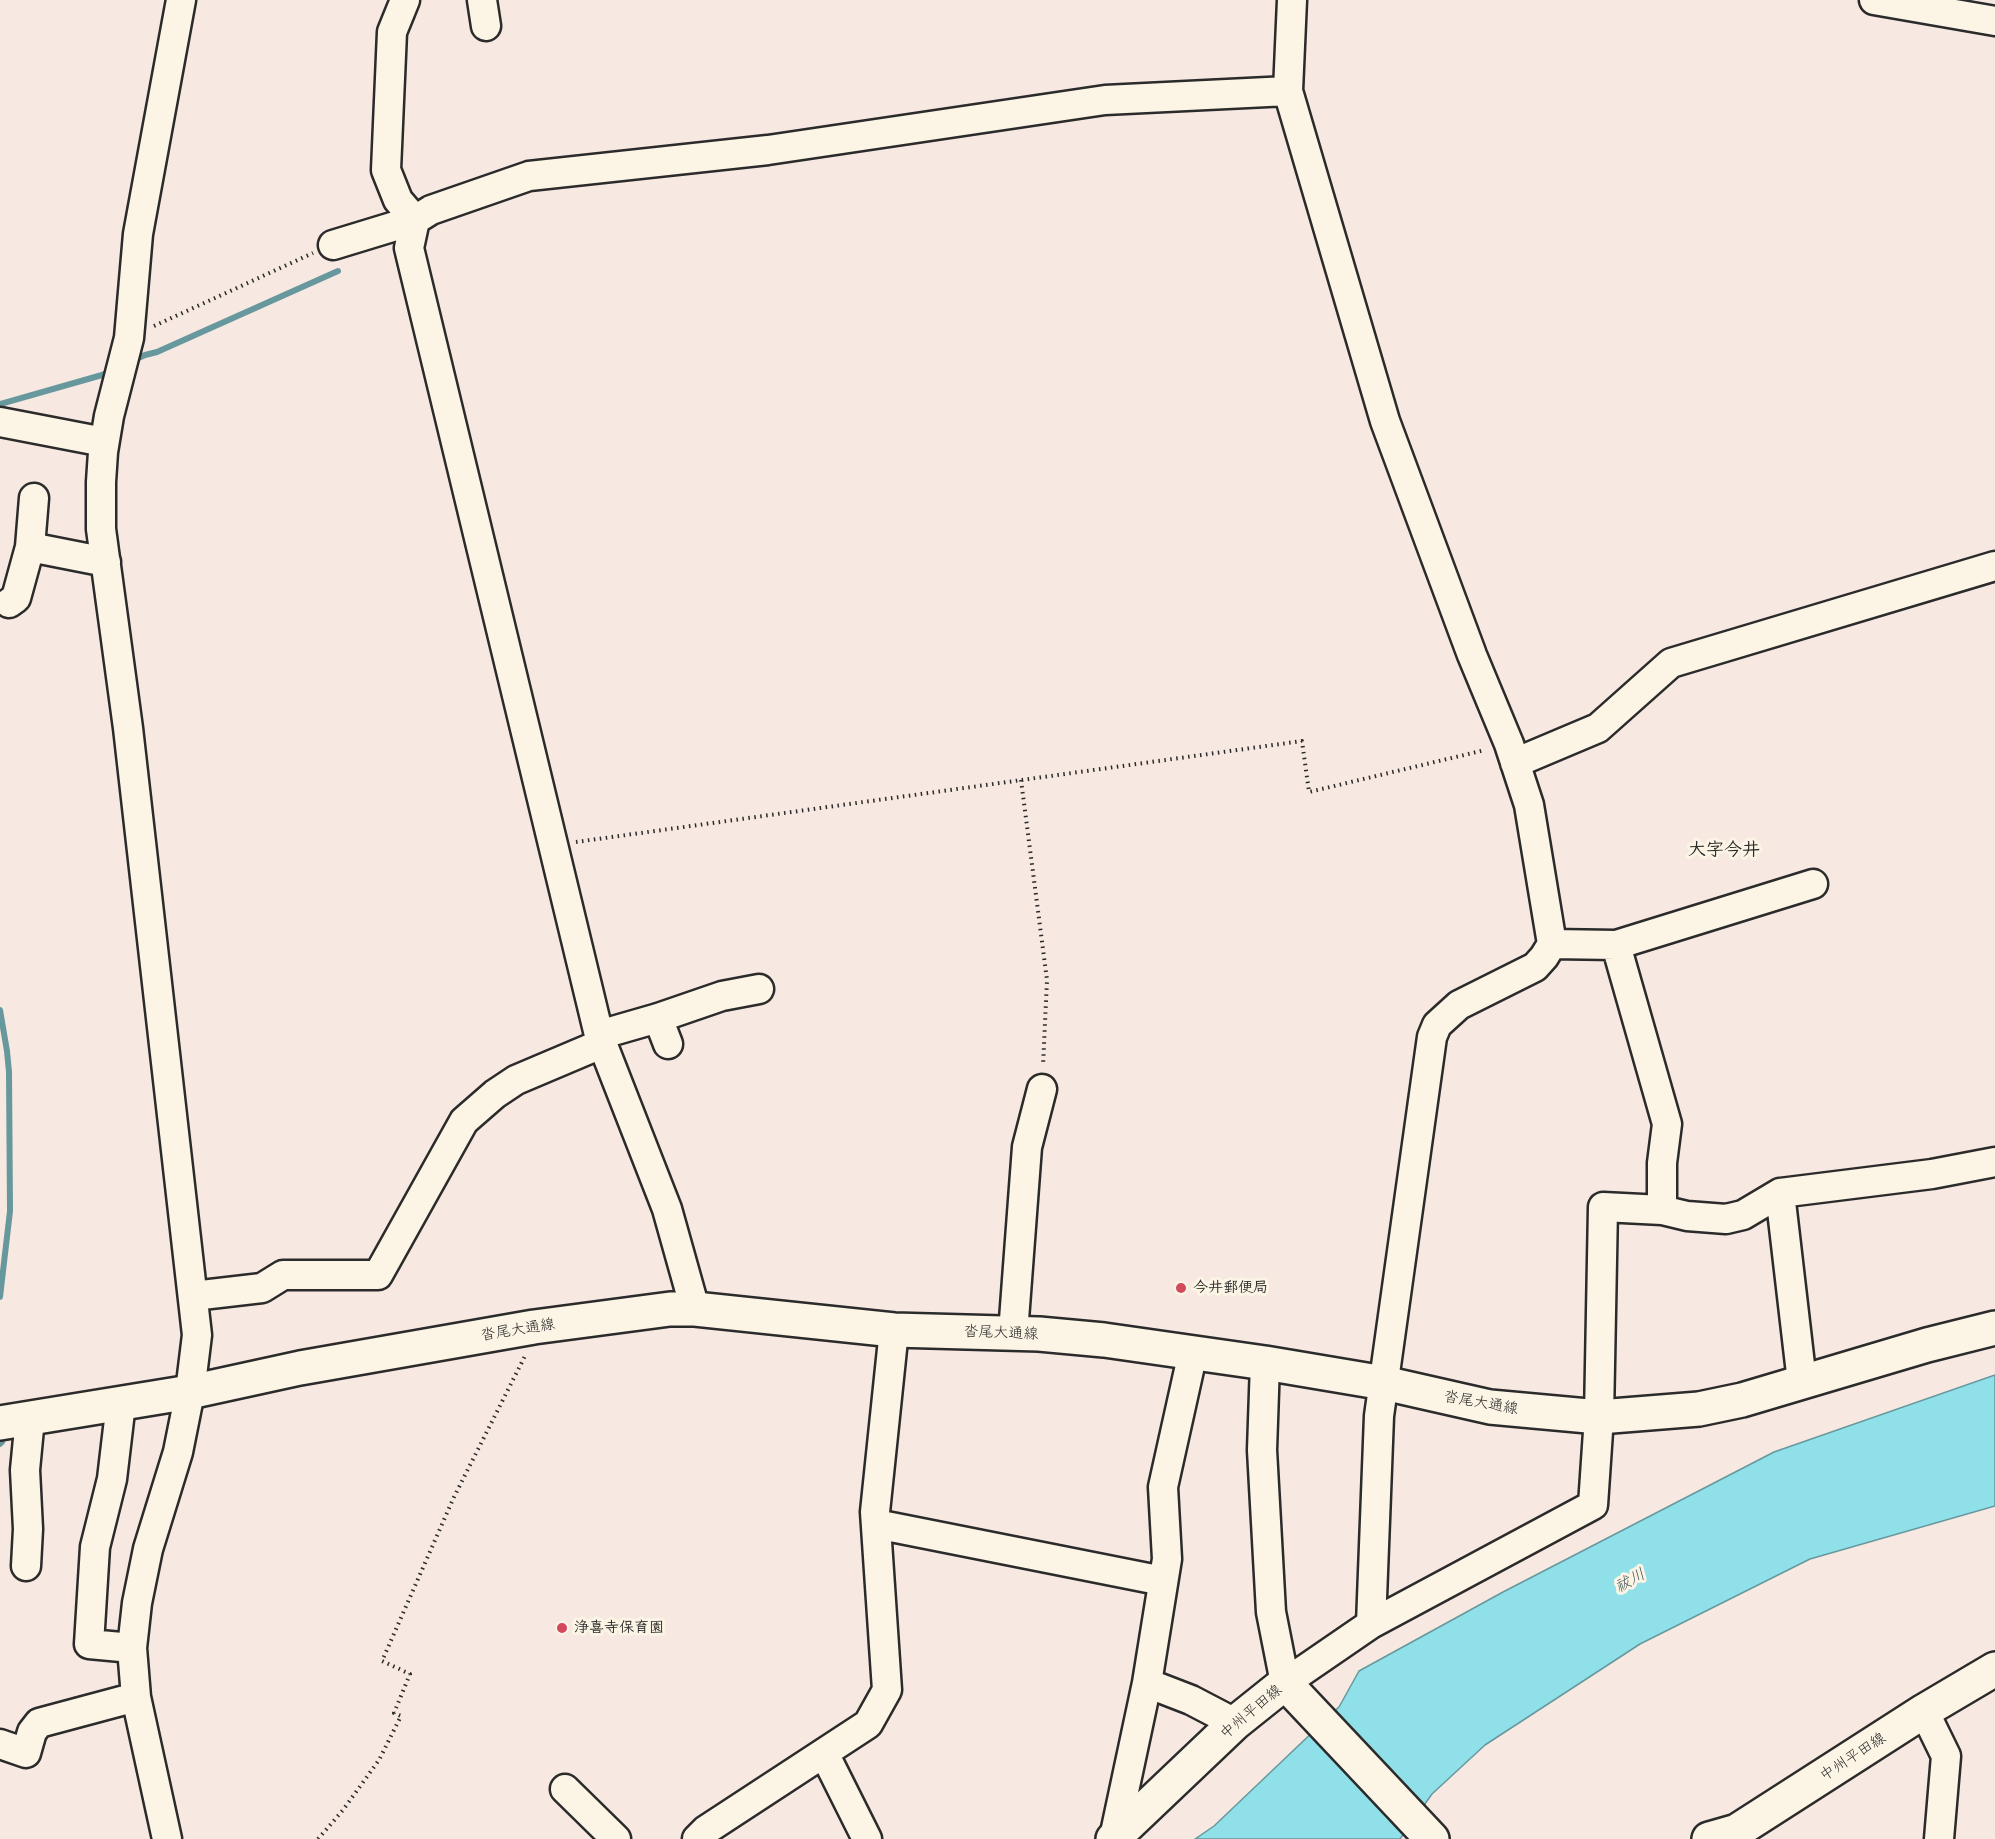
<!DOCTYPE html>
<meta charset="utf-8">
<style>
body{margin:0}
canvas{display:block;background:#f7e8e1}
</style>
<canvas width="1995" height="1839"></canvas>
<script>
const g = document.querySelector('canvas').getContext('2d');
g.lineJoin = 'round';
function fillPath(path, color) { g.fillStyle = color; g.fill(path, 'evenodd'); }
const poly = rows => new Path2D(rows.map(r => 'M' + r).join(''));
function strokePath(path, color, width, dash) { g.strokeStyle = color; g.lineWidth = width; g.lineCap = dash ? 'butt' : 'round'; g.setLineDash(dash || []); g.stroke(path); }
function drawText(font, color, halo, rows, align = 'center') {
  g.font = font + ' "Playpen Sans","Klee One",sans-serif'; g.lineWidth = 6; g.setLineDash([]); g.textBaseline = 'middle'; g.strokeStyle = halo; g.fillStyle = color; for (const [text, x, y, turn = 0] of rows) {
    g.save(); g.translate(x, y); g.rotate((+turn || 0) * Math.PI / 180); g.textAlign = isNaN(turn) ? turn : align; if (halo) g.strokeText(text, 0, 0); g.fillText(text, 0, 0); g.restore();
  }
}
const water = poly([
 [1995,1375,1995,1506,1810,1559,1640,1644,1485,1745,1432,1794,1400,1839,1195,1839,1214,1826,1339,1707,1359,1671,1503,1592,1774,1452,1995,1375]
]);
const stream = poly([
 [132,361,145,355,157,352,338,271],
 [0,404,102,375,111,371],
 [0,1010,7,1051,9,1072,10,1211,0,1297],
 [0,1444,2,1442]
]);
const path = poly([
 [154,326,313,253],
 [1021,780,1047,980,1043,1066],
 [576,842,1302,741,1309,792,1485,750],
 [318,1839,343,1810,379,1760,401,1716,394,1713,410,1674,382,1661,454,1497,525,1356]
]);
const minor = poly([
 [405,0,392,32,386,170,398,200,415,220],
 [482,0,486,26],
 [1292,0,1288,91,1385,421,1472,655,1509,744,1529,805,1552,944,1544,957,1535,967,1459,1005,1437,1025,1432,1037,1379,1416,1371,1624],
 [1874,0,1995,21],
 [415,220,409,248,599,1035,667,1209,695,1309],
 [333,245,415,220,431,210,529,176,768,150,1105,100,1288,91],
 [0,422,104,442],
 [34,498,30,547,106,562],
 [9,603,16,598,30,547],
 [1515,763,1598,728,1671,663,1995,566],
 [1552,944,1616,945,1813,884],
 [1616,945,1667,1124,1662,1163,1662,1210],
 [658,1018,668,1044],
 [599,1035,658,1018,722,996,759,989],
 [1780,1193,1802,1382],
 [193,1296,262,1288,283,1275,378,1275,464,1121,495,1094,516,1080,601,1044],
 [1013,1333,1027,1147,1042,1089],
 [1265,1363,1262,1450,1271,1612,1285,1683,1371,1624,1593,1505,1599,1417,1603,1207,1662,1210,1687,1216,1726,1219,1743,1215,1780,1193,1932,1174,1995,1162],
 [121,1403,112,1479,95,1547,89,1644,132,1648],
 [876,1524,1163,1581],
 [26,1566,28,1529,25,1470,30,1418],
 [1147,1683,1191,1700,1235,1723],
 [1924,1711,1946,1756,1939,1839],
 [0,1744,26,1753,32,1732,39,1723,136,1697],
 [824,1753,867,1839],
 [565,1789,616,1839],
 [1114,1838,1147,1683,1167,1559,1163,1487,1193,1352],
 [167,1839,136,1697,132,1648,137,1603,148,1549,178,1452,190,1392,197,1335,128,728,101,529,101,482,103,452,109,416,129,338,138,234,181,0],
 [697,1839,706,1830,868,1724,887,1690,875,1512,894,1330]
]);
const major = poly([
 [0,1423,190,1392,300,1368,534,1327,670,1309,695,1309,894,1330,1039,1334,1104,1340,1265,1363,1384,1383,1490,1407,1599,1417,1699,1409,1742,1400,1927,1345,1995,1328],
 [1113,1839,1235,1723,1285,1683,1432,1839],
 [1709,1839,1737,1831,1924,1711,1995,1669]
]);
const markers = [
 [1181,1288,6,"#d1495b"],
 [562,1628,6,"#d1495b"]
];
const poiNames = [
 ["今井郵便局",1193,1288],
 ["浄喜寺保育園",574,1628]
];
const streetNames = [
 ["沓尾大通線",518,1330,-9],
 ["沓尾大通線",1001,1333,2],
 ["沓尾大通線",1481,1403,10],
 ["中州平田線",1251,1712,-40],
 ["中州平田線",1853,1757,-33]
];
const waterNames = [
 ["祓川",1630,1581,-29]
];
const quarterNames = [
 ["大字今井",1724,850]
];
fillPath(water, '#8fe0e9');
strokePath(water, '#67989d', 1.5);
strokePath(stream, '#67989d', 6);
strokePath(minor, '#2b2b2b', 33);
strokePath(major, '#2b2b2b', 38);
strokePath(path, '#2b2b2b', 4, [1.5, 4.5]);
strokePath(minor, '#fcf5e5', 28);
strokePath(major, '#fcf5e5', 33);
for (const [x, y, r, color] of markers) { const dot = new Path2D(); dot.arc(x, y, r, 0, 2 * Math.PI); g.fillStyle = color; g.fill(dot); strokePath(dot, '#fcf5e5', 2); }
drawText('bold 15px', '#2b2b2b', '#fcf5e5', poiNames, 'left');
drawText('15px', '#2b2b2b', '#fcf5e5', streetNames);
drawText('italic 16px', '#44585a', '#fcf5e5', waterNames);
drawText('bold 18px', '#2b2b2b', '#fcf5e5', quarterNames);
</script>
